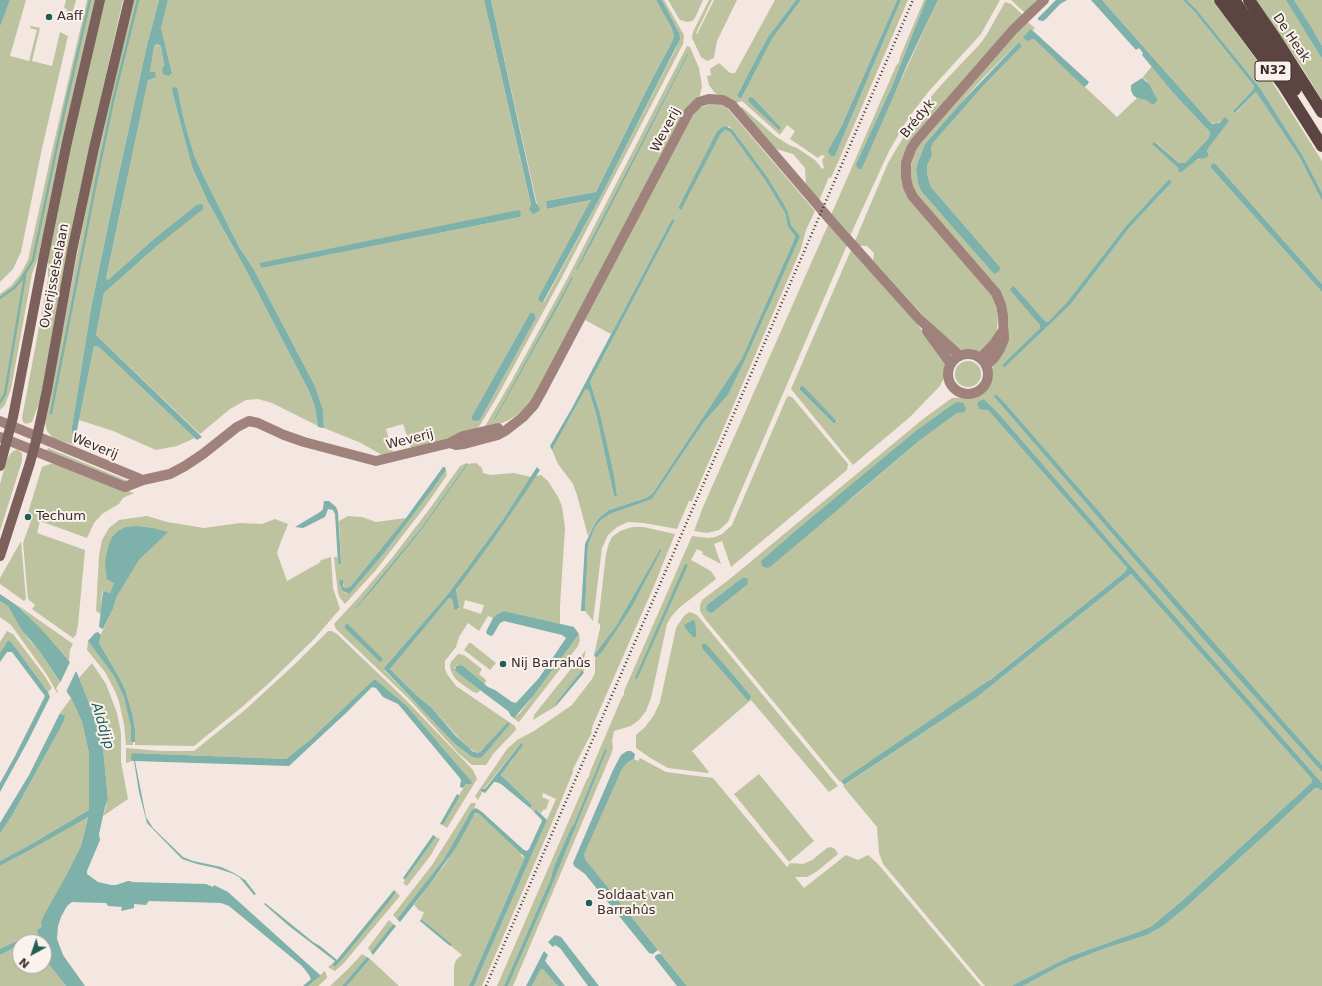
<!DOCTYPE html>
<meta charset="utf-8">
<style>
body{margin:0}
#map{position:relative;width:1322px;height:986px;overflow:hidden;background:#f4e6e0;font-family:"DejaVu Sans",sans-serif}
canvas{display:block}
.north{position:absolute;left:12px;top:934px;width:40px;height:40px;box-sizing:border-box;background:#fbf2ed;border:1px solid #aea39f;border-radius:50%;rotate:220deg;font-size:11px;font-weight:700;line-height:16px;text-align:center;color:#3a2c2a}
.north::after{content:'';display:block;margin:auto;width:14px;height:18px;background:#1f5d55;clip-path:polygon(50% 0,100% 100%,50% 72%,0 100%)}
</style>
<div id="map">
<canvas width="1322" height="986"></canvas>
<div class="north">N</div>
</div>
<script>
const g = document.querySelector('canvas').getContext('2d');
g.lineJoin = 'round';
function fillPath(path, color) { g.fillStyle = color; g.fill(path, 'evenodd'); }
const poly = rows => new Path2D(rows.map(r => 'M' + r).join(''));
function strokePath(path, color, width, dash) { g.strokeStyle = color; g.lineWidth = width; g.lineCap = dash ? 'butt' : 'round'; g.setLineDash(dash || []); g.stroke(path); }
function drawText(font, color, halo, rows, align = 'center') {
  g.font = font + ' "DejaVu Sans",sans-serif'; g.lineWidth = 4; g.setLineDash([]); g.textBaseline = 'middle'; g.strokeStyle = halo; g.fillStyle = color; for (const [text, x, y, turn = 0] of rows) {
    g.save(); g.translate(x, y); g.rotate((+turn || 0) * Math.PI / 180); g.textAlign = isNaN(turn) ? turn : align; if (halo) g.strokeText(text, 0, 0); g.fillText(text, 0, 0); g.restore();
  }
}
const green = poly([
 [10,0,26,0,10,56,29,61,37,30,30,28,31,26,40,28,32,61,52,66,60,32,68,36,41,153,21,252,13,269,0,282,0,27],
 [66,0,76,0,71,18,65,17,67,9,64,8],
 [87,0,96,0,38,258,32,274,11,389,5,405,0,410,0,294,11,286,20,275,28,260,52,151],
 [105,0,123,0,78,199,41,398,32,422,26,424,23,422,22,418,48,279,48,258,73,135],
 [133,0,159,0,147,45,118,178,91,308,71,433,76,435,74,445,53,438,47,431,45,422,92,177],
 [168,0,484,0,531,206,530,207,537,204,491,0,656,0,672,29,674,36,672,42,648,87,596,192,546,201,548,209,592,200,538,298,541,302,544,302,602,194,676,48,679,33,662,0,664,0,684,35,683,44,561,279,497,397,480,425,475,431,436,443,411,448,403,424,386,429,393,452,382,455,361,443,324,428,323,410,315,386,253,268,239,247,203,175,194,155,185,124,180,101,172,91,192,167,208,202,245,268,309,391,315,407,318,426,272,403,258,399,246,400,230,409,200,434,96,335,104,293,158,245,195,206,155,238,108,280,106,280,148,79,156,76,150,73,154,47,156,44,161,47,164,67,172,73,161,28],
 [518,210,520,217,262,268,260,266],
 [530,313,534,313,536,318,480,420,472,416],
 [668,0,703,0,695,18,692,21,687,22,680,20,678,17],
 [709,0,712,0,696,33,697,34,714,0,737,0,717,41,714,58,707,61,701,57,692,38,693,32],
 [775,0,796,0,768,37,758,55,737,96,741,99,772,39,801,0,897,0,842,125,830,147,835,156,901,0,908,0,839,160,831,178,829,177,819,201,806,186,805,168,793,154,776,149,740,108,742,107,775,136,789,145,797,148,815,160,822,169,824,168,822,160,825,156,821,155,818,158,790,139,795,131,787,125,780,135,742,101,736,103,715,93,709,85,707,76,711,75,710,69,719,63,730,73,735,73],
 [924,0,926,0,892,86,856,164,902,78,938,0,1000,0,981,34,929,91,909,117,889,151,850,236,831,215,896,66,899,62,900,57],
 [1011,0,1036,0,1025,13],
 [1102,0,1183,0,1194,11,1254,86,1253,90,1233,111,1236,113,1256,92,1300,158,1322,201,1322,284,1215,163,1211,164,1211,168,1322,292,1322,765,1129,546,1005,403,997,395,995,398,1204,640,1322,772,1322,783,1143,580,1000,415,984,399,979,401,978,408,988,410,1127,568,1125,572,978,689,840,782,705,619,700,611,700,605,702,600,731,578,923,419,952,398,975,397,984,392,988,386,991,381,992,369,1007,337,1009,327,1008,317,917,195,912,186,910,176,910,169,915,151,920,143,1017,31,1027,23,1029,23,1035,28,1033,30,1031,29,1030,39,1032,39,1035,40,1117,117,1137,98,1146,100,1155,95,1146,80,1142,78,1152,66,1175,95,1209,131,1210,134,1208,139,1185,163,1179,163,1156,142,1154,146,1178,168,1178,170,1209,154,1207,151,1209,147,1228,121,1222,120,1216,124,1210,122],
 [1019,42,1022,46,984,85,933,143,931,148,932,155,927,166,927,174,931,187,1000,267,995,273,992,272,921,191,918,183,916,169,918,162,925,144,981,80],
 [1169,179,1172,182,1129,228,1071,304,1004,368,1002,365,1040,328,1040,325,1014,286,1045,321,1048,322,1067,302,1126,226],
 [953,404,957,413,919,441,851,499,761,561,918,429],
 [742,578,747,578,747,585,712,613,708,612,708,604],
 [1187,0,1213,0,1271,80,1322,161,1322,193,1303,156,1260,88,1196,9],
 [1256,0,1286,0,1287,1,1322,59,1322,100,1301,66],
 [1294,0,1322,0,1322,46,1312,28],
 [1005,2,1011,4,1023,15,912,138,907,147,901,166,901,177,909,200,992,295,996,306,998,316,997,331,992,340,980,351,976,352,958,349,926,319,873,260,874,253,867,246,859,246,855,241,888,163,913,121,924,105,942,84,980,44,987,34],
 [687,46,690,47,699,68,702,86,700,95,531,402,521,412,509,420,495,426,484,428,512,380,566,281],
 [687,54,675,80,576,270,576,269],
 [572,278,573,278,533,351,494,419],
 [711,104,721,105,727,108,815,211,806,230,801,249,692,501,689,501,677,529,644,523,628,522,617,527,608,535,602,548,593,621,585,611,588,545,595,527,601,520,610,514,652,499,704,422,728,395,745,360,800,236,791,225,788,212,785,206,768,178,732,129,729,126,716,133,678,208,680,209,720,135,725,130,730,132,765,180,782,208,785,213,788,227,795,236,795,238,742,358,653,493,646,498,609,510,599,518,594,525,588,536,577,495,573,484,558,464,552,450,585,390,587,389,589,391,596,414,614,496,617,495,600,413,590,382,675,220,672,219,611,334,585,320,689,120,699,108],
 [828,225,847,245,732,512,728,522,719,530,707,533,694,531,703,507],
 [851,250,918,325,945,362,945,366,944,378,940,386,910,417,853,465,791,389],
 [802,386,836,420,837,422,833,423,800,390],
 [94,346,99,347,195,438,177,446,156,450,113,431,79,420],
 '955 374a13 13 0 1 1 26 0a13 13 0 1 1-26 0Z',
 [788,396,792,397,848,464,847,470,731,567,722,541,714,544,721,564,702,554,703,552,697,549,691,560,711,571,716,579,679,608,671,617,667,624,651,698,646,711,639,720,631,726,614,731,612,741,613,747,612,752,513,986,508,986,550,890,607,750,605,750,574,824,571,828,554,866,551,878,504,986,497,986,587,779,589,777,590,772,622,697,624,695,624,691,692,536,708,538,715,537,722,534,732,525,786,399],
 [48,448,128,481,124,484,46,452],
 [15,450,18,450,22,453,22,461,0,531,0,484,7,459,11,453],
 [55,463,63,464,134,493,123,498,119,504,102,514,94,523,87,538,40,521,37,533,85,550,78,625,76,635,73,638,32,609,35,605,28,599,23,543,32,518,27,516,42,467,50,464],
 [467,463,422,527,355,608,376,586,423,528,468,464,476,463,482,468,483,473,490,475,514,473,531,477,502,521,448,594,384,668,384,670,461,749,467,754,478,758,485,747,478,753,468,748,431,707,416,695,391,670,390,668,449,598,452,599,453,606,458,610,459,608,456,592,457,588,493,540,536,476,541,475,548,481,558,497,562,506,565,528,560,606,560,624,504,611,497,614,493,618,488,616,479,631,468,623,459,637,456,647,445,661,445,669,447,674,456,686,515,726,516,730,493,754,486,765,472,765,459,754,407,697,336,629,334,624,358,598,392,558,431,507,460,466],
 [465,600,484,605,481,614,463,608],
 [446,470,447,475,427,504,376,570,345,604,340,598,338,593,335,567,334,557,337,557,338,563,341,563,339,521,348,516,362,517,376,522,406,518,350,587,345,588,343,584,339,583,343,591,347,594,385,552,432,490],
 [147,516,167,522,204,528,240,523,262,524,275,519,288,524,280,544,277,553,287,581,319,563,321,560,331,557,333,588,340,609,314,639,268,684,242,707,194,746,135,745,135,730,133,716,125,689,119,677,99,643,101,634,113,609,117,596,128,577,139,560,167,532,154,528,138,526,110,593,102,591,101,614,96,611,99,556,102,540,109,528,119,520],
 [632,527,643,527,675,534,654,586,593,725,591,732,592,732,573,769,573,772,552,823,482,986,474,986,556,799,543,793,542,797,549,800,546,810,544,809,541,813,536,809,534,812,530,808,532,805,502,776,502,773,512,761,521,743,484,789,480,791,482,793,478,800,475,796,507,749,517,740,534,731,572,705,592,679,595,673,595,659,602,652,662,549,660,549,616,626,594,655,600,628,600,624,598,623,606,554,609,543,612,537,620,531],
 [21,541,26,599,24,601,0,584,0,578],
 [1131,574,1311,778,1312,782,1184,899,1152,926,1138,932,1071,956,1011,986,985,986,883,864,879,853,877,827,843,786,977,697],
 [0,601,8,606,29,640,40,652,60,682,56,689,58,691,57,693,47,675,11,625,0,617],
 [19,606,73,644,70,650,69,661],
 [690,612,697,615,838,786,829,792,751,700,692,751,709,772,707,773,668,768,652,759,636,748,636,735,645,727,654,715,660,702,676,628,683,617,686,614],
 [702,644,705,644,751,696,748,701,703,648],
 [7,631,13,634,44,675,52,688,48,692,12,643,8,640,0,653,0,642],
 [328,631,332,631,337,634,405,699,473,770,477,779,447,828,443,825,460,796,459,795,466,784,472,782,407,706,375,679,370,683,310,740,286,759,132,753,132,761,126,763,126,748,161,751,194,751,245,710,294,665],
 [579,634,580,640,578,646,519,722,513,718,520,713,534,695],
 [88,641,114,676,124,697,129,717,131,728,131,742,133,742,133,745,126,745,124,724,119,702,115,691,105,672,87,650],
 [469,643,471,643,496,663,490,670,464,650],
 [586,650,584,658,586,667,583,671,582,670,556,703,556,706,533,720,534,715],
 [458,654,464,655,482,669,479,674,486,680,486,681,484,685,460,665,457,665,454,668,460,675,480,690,478,693,473,692,459,682,454,677,451,671,450,666,451,662],
 [92,663,106,684,117,713,121,733,121,762,128,799,103,816,108,800,103,748,96,720,79,678],
 [71,698,82,722,89,753,89,810,28,846,0,861,0,834,13,814,63,723,63,714,60,713],
 [640,758,666,772,713,778,787,867,790,863,803,864,812,860,827,848,831,847,835,849,838,854,816,872,807,877,795,877,804,888,846,855,858,860,868,855,878,864,981,986,687,986,585,859,583,854,622,769,628,762,634,759,638,761],
 [759,774,814,841,789,862,734,794],
 [1315,788,1320,789,1322,791,1322,986,1023,986,1060,966,1103,949,1147,935,1163,926,1185,908,1277,824],
 [471,803,476,803,474,809,470,813,444,859,397,919,393,915,432,865],
 [477,812,522,853,521,856,523,857,524,855,525,857,469,986,454,986,454,966,456,960,462,955,451,946,452,944,421,919,424,912,420,911,414,905,446,863,471,818],
 [88,816,81,846,42,927,42,942,23,942,21,938,0,949,0,866,30,850],
 [436,837,440,839,431,855,407,886,403,883],
 [396,892,400,896,343,964,335,971,328,967,332,964,335,967,344,957],
 [389,920,393,924,371,952,368,948],
 [20,945,20,966,44,966,44,953,47,962,66,986,0,986,0,955],
 [362,954,367,957,342,986,330,986,349,968],
 [370,959,399,986,347,986],
 [541,969,544,969,558,986,532,986],
 [324,971,326,973,327,978,318,986,308,986,319,977]
]);
const water = poly([
 [0,0,10,0,0,27],
 [159,0,168,0,161,28,172,73,168,76,163,74,162,69,164,66,161,47,159,45,156,44,154,47,150,72,155,72,156,77,148,80,106,279,108,280,155,238,195,206,200,204,203,205,203,209,158,245,104,293,96,335,202,437,197,440,99,347,94,346,76,435,71,433,91,308,118,178,147,45],
 [484,0,491,0,536,203,539,207,540,210,537,212,533,214,529,209,531,205],
 [656,0,662,0,679,33,680,39,602,194,543,302,540,302,538,298,591,200,547,209,546,201,596,192,648,87,672,42,674,36,672,29],
 [796,0,801,0,772,39,741,99,737,96,758,55,768,37],
 [897,0,901,0,835,156,831,156,828,152,830,147,842,125],
 [926,0,938,0,907,65,863,166,861,169,858,169,856,164,892,86],
 [1056,0,1067,0,1060,4,1046,19,1043,21,1038,20,1038,18],
 [1091,0,1102,0,1210,122,1213,124,1219,123,1225,117,1229,121,1209,147,1207,151,1209,155,1205,158,1198,159,1181,172,1179,172,1178,168,1154,146,1152,144,1155,142,1179,163,1185,163,1208,139,1210,134,1209,131,1175,95,1142,55,1143,53,1139,48,1136,50],
 [1183,0,1187,0,1196,9,1260,88,1303,156,1322,193,1322,201,1300,158,1256,92,1235,113,1233,111,1253,90,1254,86,1194,11],
 [1286,0,1294,0,1312,28,1322,46,1322,59],
 [1031,29,1089,82,1087,85,1084,87,1035,40,1032,39,1027,41,1023,37],
 [1019,42,1022,46,984,85,933,143,931,148,932,155,927,166,927,174,931,187,1000,267,1000,270,995,274,992,272,921,191,918,183,916,169,918,162,925,144,960,104],
 [687,54,688,54,675,80,599,229,577,270,576,269],
 [1142,78,1149,84,1157,99,1157,101,1154,104,1152,104,1146,100,1137,98,1133,95,1131,90,1131,85],
 [173,87,177,88,185,124,194,155,203,175,239,247,253,268,315,386,323,410,324,428,318,427,315,407,309,391,245,268,208,202,192,167,172,91],
 [750,97,753,98,781,128,779,130,750,103,748,99],
 [725,126,732,129,768,178,785,206,788,212,791,225,800,236,799,239,745,360,728,395,704,422,652,499,610,514,601,520,595,527,588,545,585,611,581,611,585,544,594,525,599,518,609,510,646,498,653,493,742,358,795,238,795,236,788,227,785,213,782,208,765,180,730,132,725,130,720,135,681,210,678,208,716,133,721,128],
 [1215,163,1322,284,1322,292,1211,168,1211,164],
 [1169,179,1172,182,1129,228,1071,304,1004,368,1002,365,1040,328,1040,325,1010,290,1012,287,1014,286,1045,321,1048,322,1067,302,1126,226],
 [518,210,521,212,520,217,262,268,260,266,260,263],
 [672,219,675,220,590,382,600,413,614,476,617,496,614,496,596,414,589,391,587,389,585,390,552,450,550,446,572,408],
 [572,277,573,278,556,310,495,419,494,419],
 [530,313,534,313,536,318,480,420,474,421,472,419,472,416],
 [803,386,836,420,836,423,833,423,800,390,800,387],
 [995,395,997,395,1005,403,1129,546,1322,765,1322,772,1204,640,995,398,994,396],
 [984,399,1000,415,1143,580,1322,783,1322,791,1320,789,1315,788,1277,824,1185,908,1163,926,1147,935,1103,949,1060,966,1023,986,1011,986,1071,956,1138,932,1152,926,1184,899,1312,782,1311,778,1131,574,977,697,844,785,841,781,991,679,1125,572,1127,568,988,410,979,409,977,404,979,401],
 [958,402,963,403,966,408,965,412,957,413,919,441,770,567,766,568,762,566,761,561,799,528,918,429,953,404],
 [467,463,468,464,423,528,376,586,356,608,355,608,422,527],
 [443,467,445,467,446,470,432,490,385,552,349,594,343,591,339,583,340,580,343,580,343,586,345,588,350,587,406,518],
 [537,467,540,470,531,484,493,540,456,590,459,608,456,610,454,609,452,599,449,598,390,669,416,695,431,707,456,736,472,751,478,753,481,751,508,722,510,724,482,757,478,758,472,757,461,749,452,741,384,669,384,668,448,594,502,521],
 [324,501,329,501,336,507,338,512,341,563,340,564,338,563,335,514,333,510,328,509,325,517,303,528,295,527,320,512,323,509],
 [138,526,154,528,168,532,139,560,117,596,113,609,103,629,99,627,103,591,110,593,114,583,107,579,105,563,108,547,112,537,118,531,126,527],
 [660,549,662,549,631,608,602,652,596,658,594,655,616,626],
 [685,564,688,565,637,679,635,678],
 [742,578,747,578,748,582,747,585,712,613,708,612,706,608,708,604],
 [0,594,19,607,42,630,69,661,77,673,96,720,103,748,108,800,105,807,99,834,100,840,87,871,87,874,98,882,111,885,116,885,128,881,131,881,131,882,206,884,213,887,214,885,228,892,320,975,321,976,319,977,308,986,303,986,310,980,311,979,309,975,302,966,229,906,221,903,149,901,146,905,134,904,134,908,121,911,122,907,108,906,106,903,72,902,67,906,61,917,58,926,57,939,63,955,85,986,66,986,47,962,44,953,44,942,42,942,41,935,39,936,37,930,42,927,41,923,44,915,66,876,81,846,88,817,30,850,0,866,0,861,28,846,89,810,89,753,82,722,71,698,40,652,21,629,8,606,0,601],
 [504,611,574,627,579,634,534,695,514,718,511,716,508,711,460,675,455,670,456,666,460,665,463,666,488,687,495,690,512,702,516,703,539,678,566,638,562,635,504,621,500,623,493,635,491,636,487,634,486,632,493,618,497,614],
 [693,620,695,621,696,632,696,637,693,637,686,629,684,625],
 [348,624,381,657,383,660,382,661,380,662,345,628,345,625],
 [98,632,101,635,99,643,119,677,125,689,133,716,135,730,135,742,131,742,131,728,124,697,114,676,88,641,95,633],
 [8,640,12,643,48,692,50,697,28,741,0,792,0,783,14,758,45,696,12,652,7,652,0,662,0,653],
 [702,644,706,644,722,662,751,696,750,699,748,701,702,648],
 [582,670,584,672,583,674,556,706,556,703],
 [375,679,407,706,472,782,471,784,466,784,463,788,460,787,461,780,459,777,404,711,398,704,383,697,376,688,372,687,346,713,289,766,135,761,146,817,153,828,183,857,193,861,221,867,234,873,245,880,256,894,254,895,240,878,234,874,216,868,197,864,182,859,147,823,139,792,134,761,132,761,131,758,132,753,286,759,310,740,370,683],
 [60,713,65,716,63,723,13,814,0,834,0,823,29,775],
 [521,743,523,745,501,775,532,805,530,808,501,784,496,782,494,782,485,793,480,791,482,789,485,789],
 [605,749,607,750,550,890,508,986,504,986,551,878,554,866,571,828,574,824],
 [627,751,631,751,635,754,634,759,628,762,622,769,584,854,585,859,658,950,653,954,649,953,585,874,574,866,573,863,613,770,621,755],
 [457,794,460,796,443,825,440,824],
 [476,808,482,812,524,850,527,851,529,849,542,821,541,819,534,812,536,809,547,820,474,986,469,986,525,857,478,813,475,813,474,815,455,849,430,884,400,922,397,919,444,859,470,813,472,810],
 [433,835,436,837,405,880,403,878],
 [394,890,396,892,388,903,344,957,335,967,332,964,335,961,289,926,264,904,265,903,313,942,320,946,337,960],
 [421,919,452,944,452,945,450,946,420,921],
 [393,924,396,926,373,955,371,952],
 [555,935,561,937,599,986,588,986,560,948,555,945,553,947,548,942],
 [22,938,23,942,20,942,20,945,0,955,0,949],
 [544,951,548,955,545,961,565,986,558,986,543,969,541,969,532,986,526,986],
 [658,954,661,954,687,986,677,986,655,958,655,956],
 [367,957,370,959,347,986,342,986]
]);
const pier = poly([
 [71,660,77,669,65,694,59,685]
]);
const stream = poly([
 [0,298,14,288,21,280,33,260,64,113,90,0],
 [0,402,5,394,25,276],
 [51,413,96,182,113,101,138,0]
]);
const secondary = poly([
 [927,331,951,364],
 '948 374a20 20 0 1 1 40 0a20 20 0 1 1-40 0Z',
 [980,358,994,344,1002,332],
 [986,366,994,358,1000,349,1004,339,1003,316,1001,305,996,293,913,197,908,187,906,177,906,163,911,149,916,141,1013,30,1044,0],
 [0,421,143,480],
 [0,437,125,487,143,480,170,474,185,466,203,454,237,427,249,421,258,423,284,435,304,442,376,461,450,443,463,436,498,428],
 [450,443,456,445,464,444,498,435,505,431,523,417,534,405,543,389,689,112,699,102,709,99,723,100,732,105,833,223,919,319,960,356]
]);
const primary = poly([
 [0,466,13,417,44,255,67,142,100,0],
 [0,556,30,463,37,437,47,390,72,251,94,148,129,0]
]);
const highway = poly([
 [1220,0,1284,86,1322,146],
 [1234,0,1267,47,1295,90],
 [1249,0,1277,41,1322,112]
]);
const rail = poly([
 [486,986,913,0]
]);
const markers = [
 [49,17,4,"#1f5d55"],
 [28,517,4,"#1f5d55"],
 [503,664,4,"#1f5d55"],
 [589,903,4,"#1f5d55"]
];
const shields = [
 [1273,71,36]
];
const shieldNames = [
 ["N32",1273,71]
];
const poiNames = [
 ["Aaff",57,17],
 ["Techum",36,517],
 ["Nij Barrahûs",511,664],
 ["Soldaat van",597,896],
 ["Barrahûs",597,911]
];
const streetNames = [
 ["De Heak",1291,38,56],
 ["Brédyk",918,119,-51],
 ["Weverij",666,130,-62],
 ["Overijsselselaan",55,276,-79],
 ["Weverij",410,440,-14],
 ["Weverij",95,447,22]
];
const waterNames = [
 ["Alddjip",102,726,73]
];
fillPath(green, '#bec39f');
fillPath(water, '#7eb1a9');
fillPath(pier, '#f4e6e0');
strokePath(stream, '#7eb1a9', 2.5);
strokePath(secondary, '#a0827c', 10);
strokePath(primary, '#7c605b', 10);
strokePath(highway, '#5b4441', 12);
strokePath(rail, '#3a2c2a', 2.5, [1, 3]);
for (const [x, y, r, color] of markers) { const dot = new Path2D(); dot.arc(x, y, r, 0, 2 * Math.PI); g.fillStyle = color; g.fill(dot); strokePath(dot, '#fbf2ed', 1.5); }
for (const [x, y, w] of shields) { const box = new Path2D(); box.roundRect(x - w / 2, y - 10, w, 20, 3); g.fillStyle = '#fbf2ed'; g.fill(box); strokePath(box, '#3a2c2a', 1); }
drawText('bold 12px', '#3a2c2a', null, shieldNames);
drawText('13px', '#3a2c2a', '#fbf2ed', poiNames, 'left');
drawText('13px', '#3a2c2a', '#fbf2ed', streetNames);
drawText('italic 14px', '#1f5d55', '#fbf2ed', waterNames);
</script>
